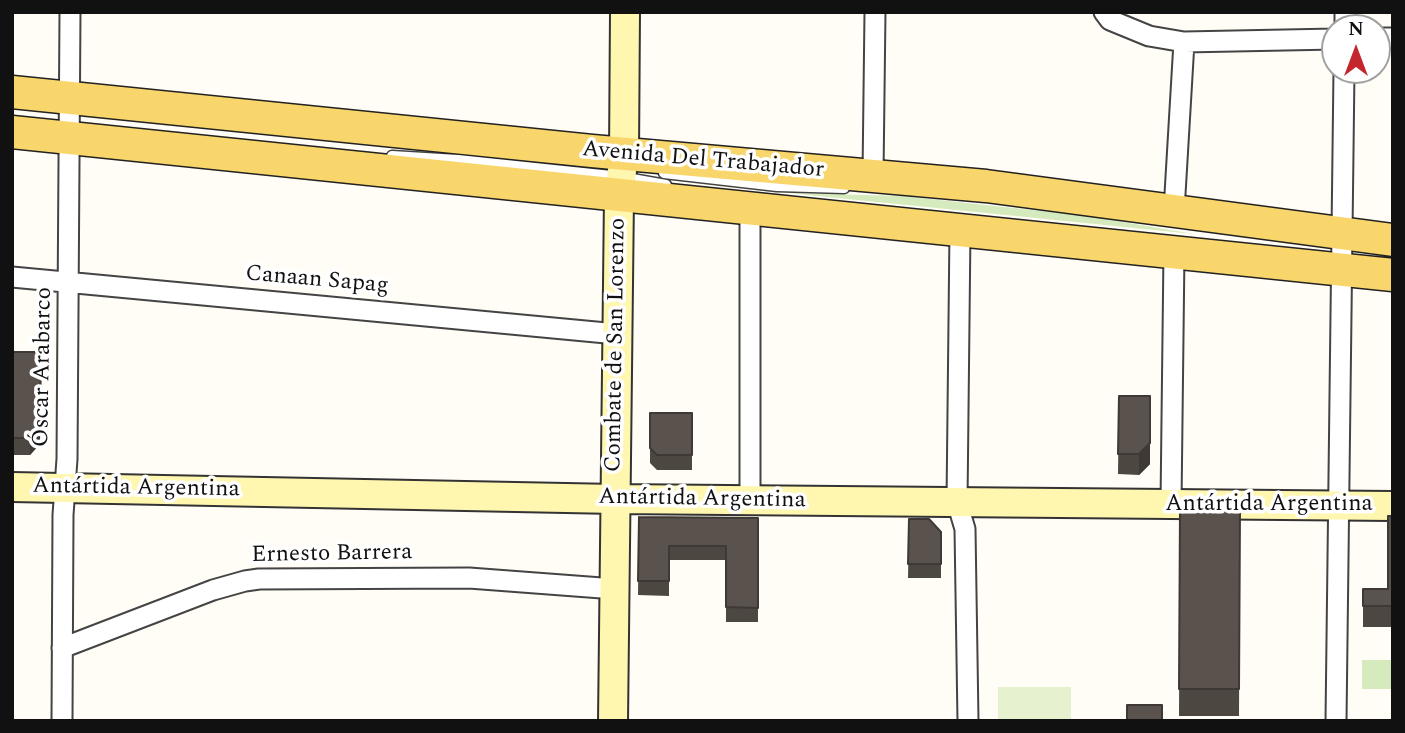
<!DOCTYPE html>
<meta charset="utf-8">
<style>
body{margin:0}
#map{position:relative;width:1405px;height:733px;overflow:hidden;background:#fffdf5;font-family:Spectral,serif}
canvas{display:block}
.frame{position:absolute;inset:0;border:14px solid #111;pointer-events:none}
.north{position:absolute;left:1321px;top:14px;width:70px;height:70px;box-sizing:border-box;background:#fff;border:2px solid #a0a0a0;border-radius:50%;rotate:0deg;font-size:19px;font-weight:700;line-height:28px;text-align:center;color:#111}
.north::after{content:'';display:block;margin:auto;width:24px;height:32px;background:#c4262e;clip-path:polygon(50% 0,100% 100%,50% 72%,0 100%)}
</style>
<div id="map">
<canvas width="1405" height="733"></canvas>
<div class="frame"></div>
<div class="north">N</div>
</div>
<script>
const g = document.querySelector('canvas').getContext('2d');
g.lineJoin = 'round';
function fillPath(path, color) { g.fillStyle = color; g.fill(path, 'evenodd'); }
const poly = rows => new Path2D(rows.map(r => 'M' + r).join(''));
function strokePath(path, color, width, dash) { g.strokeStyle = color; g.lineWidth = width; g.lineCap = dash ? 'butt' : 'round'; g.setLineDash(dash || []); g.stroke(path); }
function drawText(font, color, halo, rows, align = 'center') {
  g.font = font + ' Spectral,serif'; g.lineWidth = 7; g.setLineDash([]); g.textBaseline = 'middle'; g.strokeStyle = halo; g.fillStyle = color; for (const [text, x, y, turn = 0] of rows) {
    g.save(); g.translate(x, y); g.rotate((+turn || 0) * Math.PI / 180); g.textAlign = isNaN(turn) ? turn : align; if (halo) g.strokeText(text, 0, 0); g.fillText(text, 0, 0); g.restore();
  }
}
const green = poly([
 [788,193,902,196,1087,216,1194,234],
 [1362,660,1393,660,1393,689,1362,689]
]);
const pitch = poly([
 [998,687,1071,687,1071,721,998,721]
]);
const service = poly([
 [392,156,458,160,621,177,666,185],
 [664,173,777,186,844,188]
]);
const minor = poly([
 [1104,12,1110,20,1149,36,1184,42,1335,39],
 [1345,28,1345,12],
 [1377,38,1393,38],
 [873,175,875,12],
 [750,208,750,500],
 [1174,211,1184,42],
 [960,230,957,502,965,529,968,721],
 [12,277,617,334],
 [1171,504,1174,252],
 [62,648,213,590,245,581,259,579,469,578,615,589],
 [62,721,63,515,67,459,70,12],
 [1336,721,1344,70]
]);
const secondary = poly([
 [12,487,616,499,1393,506],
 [613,721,619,196,624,154,625,12]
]);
const primary = poly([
 [12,92,592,151,986,186,1393,240],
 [12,132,1393,275]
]);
const wall = poly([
 [12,352,40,444,30,455,12,455],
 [1119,396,1150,464,1139,475,1118,474],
 [650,413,692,413,692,470,657,470,650,463],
 [1180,509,1240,509,1239,716,1179,716],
 [1393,516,1393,627,1363,627,1363,589,1388,589],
 [639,517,758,518,758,622,726,622,726,560,669,560,669,596,638,595],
 [909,519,941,532,941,578,908,578]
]);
const shadedWall = poly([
 [41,352,40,444,30,455,30,438],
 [1150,396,1150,464,1139,475,1139,454]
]);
const building = poly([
 [12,352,41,352,40,427,30,438,12,438,12,352],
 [1119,396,1150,396,1150,443,1139,454,1118,454,1119,396],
 [650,413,692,413,692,455,657,455,650,448,650,413],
 [1180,509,1240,509,1239,689,1179,689,1180,509],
 [1388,516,1393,516,1393,606,1363,606,1363,589,1388,589,1388,516],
 [639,517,758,518,758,608,726,607,726,546,669,546,669,581,638,581,639,517],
 [909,519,929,519,941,532,941,564,908,564,909,519],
 [1127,705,1162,705,1162,721,1127,721,1127,705]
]);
const streetNames = [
 ["Avenida Del Trabajador",703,161,5],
 ["Canaan Sapag",317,281,5],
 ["Combate de San Lorenzo",617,345,-89],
 ["Óscar Arabarco",44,367,-89],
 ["Antártida Argentina",136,489,1],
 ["Antártida Argentina",702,500,1],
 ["Antártida Argentina",1269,505],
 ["Ernesto Barrera",332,555,-1]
];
fillPath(green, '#d5ebbd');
fillPath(pitch, '#e6f2cf');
strokePath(service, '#444', 13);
strokePath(minor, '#444', 23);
strokePath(secondary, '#333', 32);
strokePath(primary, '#222', 35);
strokePath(service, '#fff', 10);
strokePath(minor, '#fff', 19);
strokePath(secondary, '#fff6b0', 28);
strokePath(primary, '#f9d66b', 32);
fillPath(wall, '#4d4742');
fillPath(shadedWall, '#3f3936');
fillPath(building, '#5a524d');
strokePath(building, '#3f3936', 2);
drawText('23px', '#111', '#fff', streetNames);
</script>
